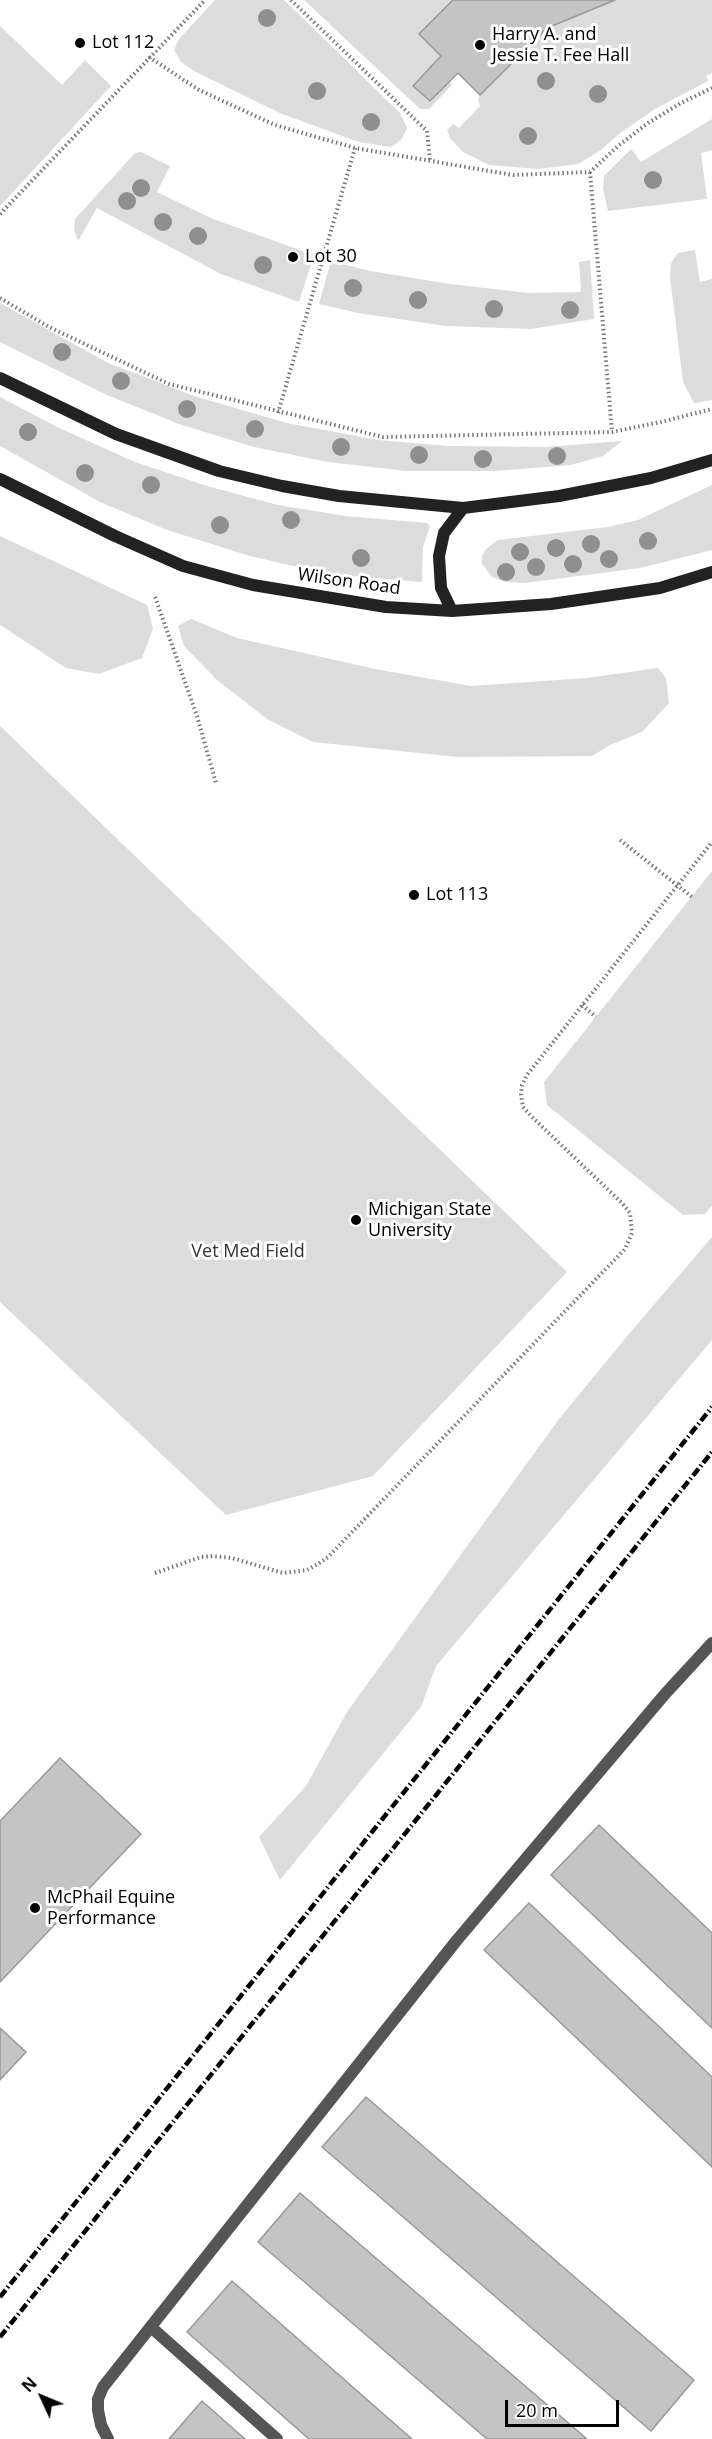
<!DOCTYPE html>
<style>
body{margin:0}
#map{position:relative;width:712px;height:2439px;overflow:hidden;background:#fff;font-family:"Open Sans",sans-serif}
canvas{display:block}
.north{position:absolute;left:12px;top:2367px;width:60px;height:60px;-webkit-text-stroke:4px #fff;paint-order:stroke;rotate:314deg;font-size:16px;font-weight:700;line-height:24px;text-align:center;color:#000}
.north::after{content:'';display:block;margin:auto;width:21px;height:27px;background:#000;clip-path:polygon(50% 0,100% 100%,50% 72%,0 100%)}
.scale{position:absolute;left:505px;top:2400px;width:114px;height:27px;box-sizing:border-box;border:3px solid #000;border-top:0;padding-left:8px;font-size:18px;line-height:21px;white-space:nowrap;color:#000;-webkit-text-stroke:4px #fff;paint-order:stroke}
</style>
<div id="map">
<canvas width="712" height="2439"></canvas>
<div class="north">N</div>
<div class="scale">20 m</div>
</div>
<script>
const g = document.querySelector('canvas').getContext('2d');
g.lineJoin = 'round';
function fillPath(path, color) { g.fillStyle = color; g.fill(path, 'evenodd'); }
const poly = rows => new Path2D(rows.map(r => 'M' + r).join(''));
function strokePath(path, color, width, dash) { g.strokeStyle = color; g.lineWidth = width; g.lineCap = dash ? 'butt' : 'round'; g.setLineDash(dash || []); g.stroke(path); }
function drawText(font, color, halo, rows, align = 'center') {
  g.font = font + ' "Open Sans",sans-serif'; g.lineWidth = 6; g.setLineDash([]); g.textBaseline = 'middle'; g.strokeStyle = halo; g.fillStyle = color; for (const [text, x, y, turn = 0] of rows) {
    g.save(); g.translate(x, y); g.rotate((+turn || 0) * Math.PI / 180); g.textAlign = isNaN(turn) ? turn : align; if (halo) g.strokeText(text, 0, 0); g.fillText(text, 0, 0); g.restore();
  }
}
const green = poly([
 [215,0,284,0,400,113,407,128,401,140,391,147,359,142,282,114,196,72,181,62,174,50,179,39],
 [304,0,453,0,420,34,441,56,413,86,430,101,449,82,452,85,429,109,420,109],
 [615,0,712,0,712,73,706,76,708,81,655,109,619,134,601,150,578,164,538,169,489,165,463,152,450,138,447,130,453,124,459,128,480,106,478,100,480,95,547,28],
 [0,26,62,85,85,60,111,86,0,206],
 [712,119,712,150,701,153,707,199,608,211,603,189,604,176,631,149,641,162],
 [141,152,170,166,157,192,213,219,314,255,299,302,221,274,97,208,78,241,74,230,75,219,135,153],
 [695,250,700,282,712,279,712,400,694,403,683,382,670,277,671,263,678,253],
 [590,260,594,319,531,329,446,326,358,313,319,304,331,261,370,271,450,284,528,293,581,292,579,262],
 [0,303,108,363,197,397,287,423,378,440,449,446,547,447,622,441,603,456,571,465,495,471,407,471,328,462,254,447,179,424,107,395,0,342],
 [0,397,57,427,135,462,207,486,278,505,345,516,427,523,430,526,423,547,422,582,328,574,250,556,167,530,100,502,0,446],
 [712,485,712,550,640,568,525,583,506,582,492,577,482,564,482,556,486,549,498,540,608,527,638,520],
 [0,536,147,605,153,629,142,658,99,674,66,668,0,625],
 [191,619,237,638,375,669,471,686,587,678,658,668,666,678,669,703,642,732,610,745,592,756,458,757,313,742,267,719,217,680,184,646,178,626],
 [0,726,567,1272,373,1476,226,1515,0,1302],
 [712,871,712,1205,705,1214,683,1215,547,1105,544,1082],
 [712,1237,712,1340,436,1666,421,1707,280,1880,259,1837,306,1786,347,1712,559,1419,628,1335]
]);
const building = poly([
 [453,0,615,0,547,28,480,95,458,73,430,101,413,86,441,56,419,34,453,0],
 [60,1758,141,1834,0,1982,0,1821,60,1758],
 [599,1825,712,1933,712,2028,551,1875,599,1825],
 [529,1903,712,2077,712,2167,484,1950,529,1903],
 [0,2028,26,2052,0,2080,0,2028],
 [366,2097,694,2380,651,2431,322,2147,366,2097],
 [300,2193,587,2439,487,2439,258,2242,300,2193],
 [232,2281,412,2439,309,2439,187,2332,232,2281],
 [202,2401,245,2439,169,2439,202,2401]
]);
const path = poly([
 [291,0,427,131,430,161],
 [149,57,199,90,275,125,355,148,513,175,590,172,618,146,648,123,681,103,712,88],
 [590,172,612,432],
 [0,214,205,0],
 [0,298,49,327,169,384,383,437,612,432,661,422,712,409],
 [278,413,355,148],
 [155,597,197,716,216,783],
 [620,840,692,897],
 [582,1005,596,1017],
 [155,1573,201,1557,213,1556,232,1558,283,1573,307,1570,318,1564,328,1557,625,1249,632,1233,630,1213,622,1203,531,1116,523,1107,521,1095,522,1085,527,1075,712,842]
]);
const lane = poly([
 [152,2328,277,2439],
 [108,2439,101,2425,98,2410,98,2399,103,2387,457,1940,665,1694,712,1643]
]);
const secondary = poly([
 [0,378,116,434,219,471,282,486,339,496,463,508,559,496,651,478,712,460],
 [0,479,115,536,183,566,253,585,386,607,452,611,551,604,660,588,712,572],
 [452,611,441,588,439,556,444,533,463,508]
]);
const rail = poly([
 [0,2297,712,1407],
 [0,2337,712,1452]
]);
const trees = [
 [267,18],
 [546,81],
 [317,91],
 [598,94],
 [371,122],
 [528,136],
 [653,180],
 [141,188],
 [127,201],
 [163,222],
 [198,236],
 [263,265],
 [353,288],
 [418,300],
 [494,309],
 [570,310],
 [62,352],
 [121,381],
 [187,409],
 [255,429],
 [28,432],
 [341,447],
 [419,455],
 [557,456],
 [483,459],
 [85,473],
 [151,485],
 [291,520],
 [220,525],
 [648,541],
 [591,544],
 [556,548],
 [520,552],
 [361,558],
 [609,559],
 [573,564],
 [536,567],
 [506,572]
];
const markers = [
 [80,43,6,"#000"],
 [480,45,6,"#000"],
 [293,257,6,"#000"],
 [414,895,6,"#000"],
 [356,1220,6,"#000"],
 [35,1908,6,"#000"]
];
const poiNames = [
 ["Harry A. and",492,35],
 ["Jessie T. Fee Hall",492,56],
 ["Lot 112",92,43],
 ["Lot 30",305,257],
 ["Lot 113",426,895],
 ["Michigan State",368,1210],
 ["University",368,1231],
 ["McPhail Equine",47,1898],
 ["Performance",47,1919]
];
const streetNames = [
 ["Wilson Road",349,582,8]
];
const parkNames = [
 ["Vet Med Field",248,1252]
];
fillPath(green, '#dcdcdc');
fillPath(building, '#c4c4c4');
strokePath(building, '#999', 1.5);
strokePath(path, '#777', 4, [1.5, 3]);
strokePath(lane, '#555', 12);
strokePath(secondary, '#222', 12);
strokePath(rail, '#000', 4.5, [9, 3, 1.5, 3]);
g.fillStyle = '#8f8f8f';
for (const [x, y] of trees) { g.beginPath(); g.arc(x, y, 9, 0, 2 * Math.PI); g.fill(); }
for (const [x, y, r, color] of markers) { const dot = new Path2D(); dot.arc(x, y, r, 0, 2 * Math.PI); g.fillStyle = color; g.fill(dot); strokePath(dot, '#fff', 2); }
drawText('18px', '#000', '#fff', poiNames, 'left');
drawText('18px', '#000', '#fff', streetNames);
drawText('18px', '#333', '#fff', parkNames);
</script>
